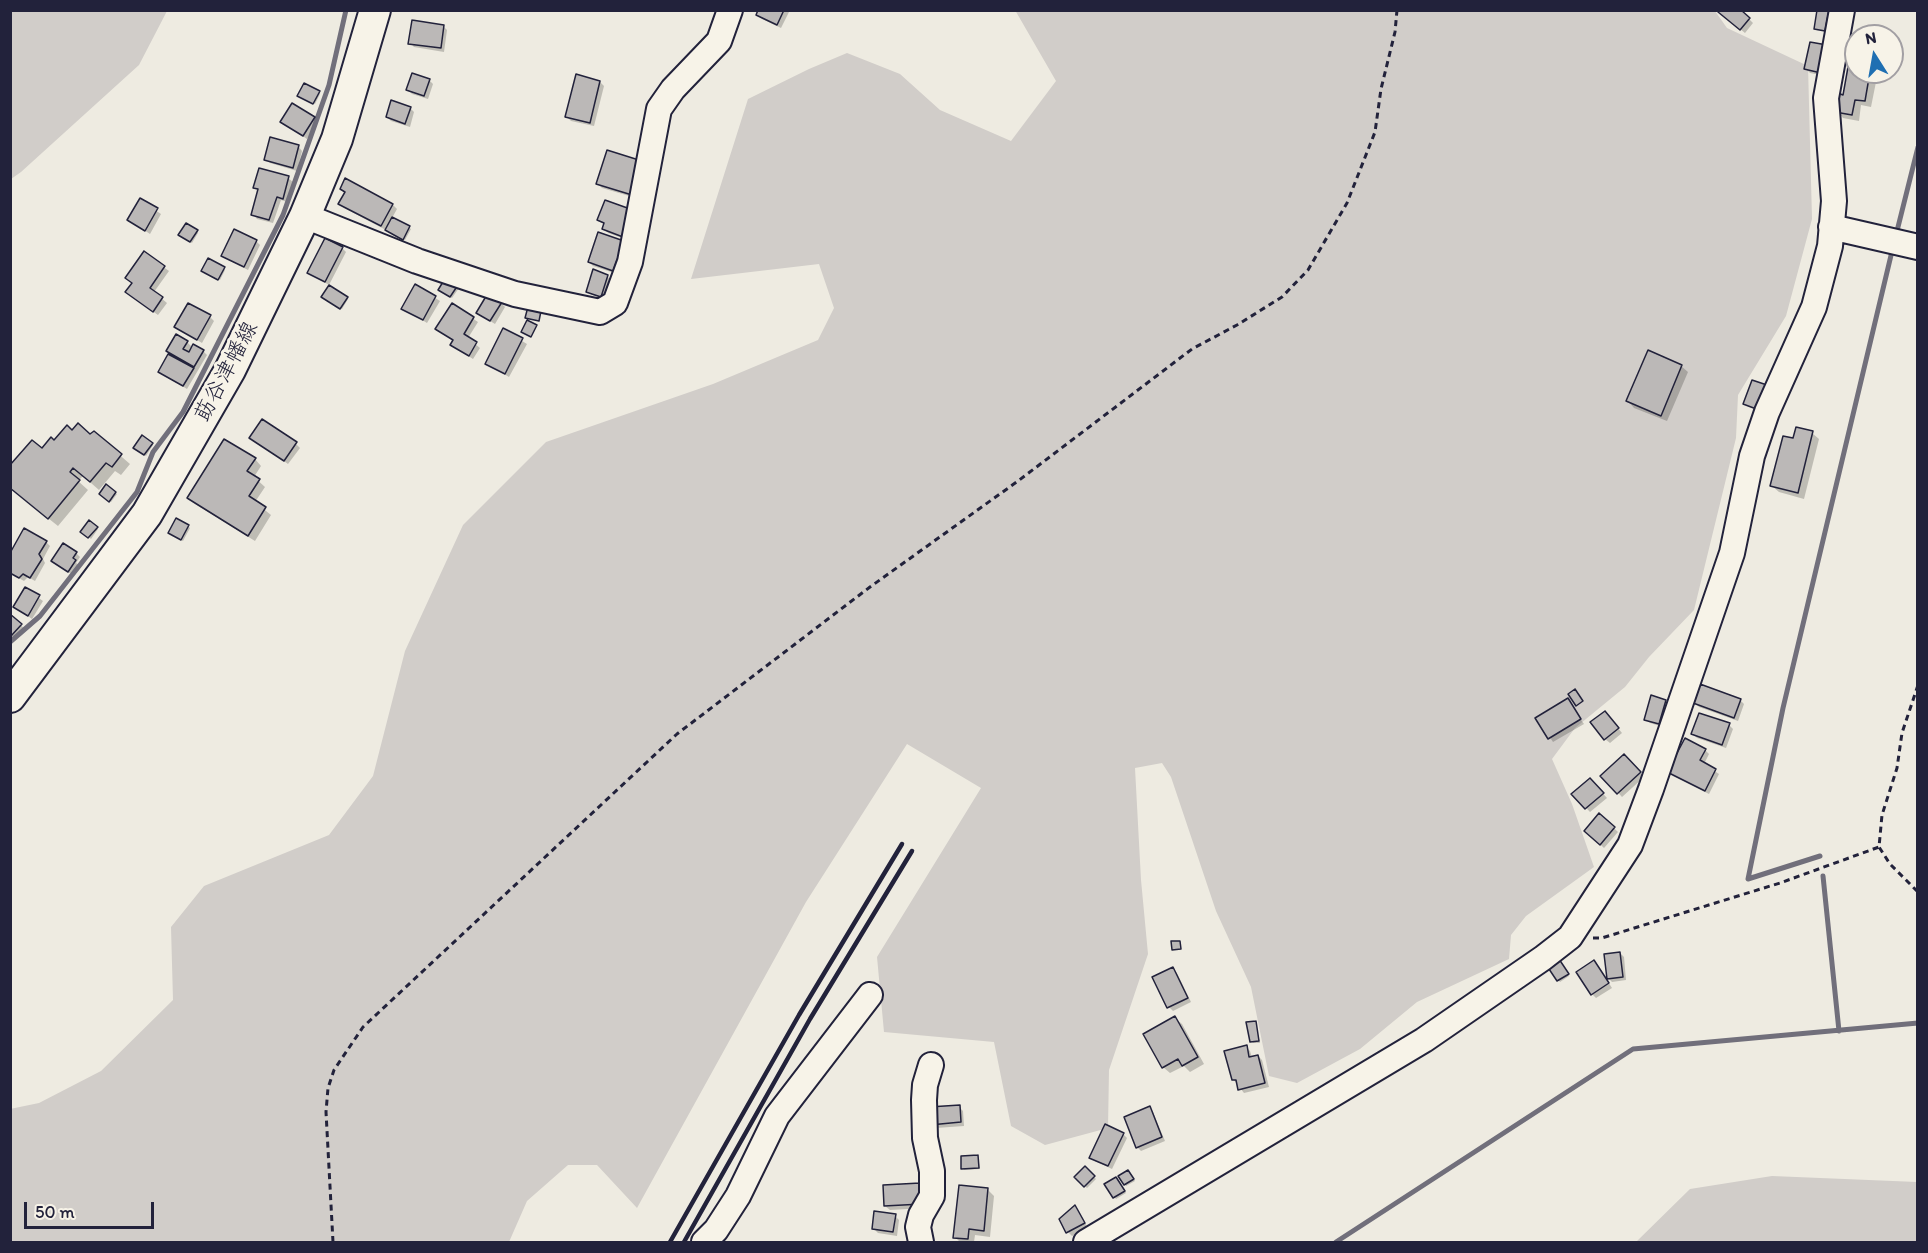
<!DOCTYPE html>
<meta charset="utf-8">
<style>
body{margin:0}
#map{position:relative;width:1928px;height:1253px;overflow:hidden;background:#eeebe1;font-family:Itim,sans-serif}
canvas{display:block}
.frame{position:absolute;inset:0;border:12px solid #22223b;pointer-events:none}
.north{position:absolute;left:1844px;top:24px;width:60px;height:60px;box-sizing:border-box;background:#f7f3e8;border:2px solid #a29fa3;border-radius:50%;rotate:349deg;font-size:16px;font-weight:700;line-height:24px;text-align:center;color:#22223b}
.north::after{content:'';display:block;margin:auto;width:21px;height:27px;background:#1f6fb2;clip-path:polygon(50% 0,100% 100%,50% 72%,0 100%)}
.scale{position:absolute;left:24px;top:1202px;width:130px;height:27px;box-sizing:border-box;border:3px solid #22223b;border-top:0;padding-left:8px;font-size:18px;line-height:21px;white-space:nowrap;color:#22223b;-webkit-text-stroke:4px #f7f3e8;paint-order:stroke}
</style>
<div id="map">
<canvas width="1928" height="1253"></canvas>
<div class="frame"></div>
<div class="north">N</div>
<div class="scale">50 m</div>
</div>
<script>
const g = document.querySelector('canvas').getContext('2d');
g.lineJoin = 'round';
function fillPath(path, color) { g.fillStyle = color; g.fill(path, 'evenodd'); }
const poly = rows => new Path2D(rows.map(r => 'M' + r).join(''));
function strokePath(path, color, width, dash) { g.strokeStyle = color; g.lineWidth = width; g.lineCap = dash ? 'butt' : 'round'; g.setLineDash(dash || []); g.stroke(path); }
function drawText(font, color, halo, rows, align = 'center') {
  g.font = font + ' Itim,"Klee One",sans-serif'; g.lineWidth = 6; g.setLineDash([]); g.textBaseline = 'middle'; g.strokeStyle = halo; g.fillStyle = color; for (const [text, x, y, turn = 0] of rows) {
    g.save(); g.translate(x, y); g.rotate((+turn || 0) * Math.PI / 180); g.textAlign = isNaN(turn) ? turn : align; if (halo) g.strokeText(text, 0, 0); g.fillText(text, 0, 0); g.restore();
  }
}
const green = poly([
 [11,10,167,11,139,65,21,172,11,179],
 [1015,10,1715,11,1727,28,1808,66,1812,219,1786,316,1738,395,1736,438,1694,610,1649,657,1625,687,1575,728,1552,759,1572,804,1594,867,1526,916,1511,935,1509,959,1417,1002,1360,1049,1297,1083,1269,1076,1251,987,1216,911,1171,777,1162,763,1135,768,1141,880,1148,954,1109,1070,1108,1128,1045,1145,1011,1126,994,1042,884,1032,877,957,981,788,907,744,806,902,637,1208,597,1165,568,1165,527,1201,509,1242,11,1242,10,1109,39,1103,101,1071,173,1000,171,927,204,886,329,835,373,776,405,651,463,525,546,442,713,384,818,340,834,308,819,264,691,279,748,99,809,69,847,53,900,74,940,110,1011,141,1056,81],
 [1772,1176,1917,1182,1917,1242,1636,1242,1690,1189]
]);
const shadow = poly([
 [760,10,790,10,781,28,762,19,757,15],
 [1828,11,1830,13,1826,31,1817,30,1815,28],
 [1724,16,1749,19,1753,23,1745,33],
 [443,26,447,30,444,52,414,47,410,43],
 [1856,41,1856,72,1878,72,1871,107,1861,105,1859,121,1843,118,1837,111,1844,98],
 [1811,43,1825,76,1810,73,1806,69],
 [429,80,433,84,428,99,412,94,408,90],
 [600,82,604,86,594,126,571,121,567,117],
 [319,92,320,94,315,104,301,97],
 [410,108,414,112,410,127,391,121,387,117],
 [314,118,318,122,307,139,282,122],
 [298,146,302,151,297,171,270,163,266,159],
 [608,152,636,198,602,188,598,184],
 [288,178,293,182,287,202,281,200,273,223,257,219,253,214,259,192,255,188],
 [346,180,393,205,397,209,392,218,411,229,405,240,344,208,340,203,346,193,342,189],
 [140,200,161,214,150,234,129,220],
 [606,201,628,240,608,233,604,229,605,225,599,220],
 [197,231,198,233,192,243,182,236],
 [256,241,260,245,248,270,227,259,223,255],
 [623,242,617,274,593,266,589,262],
 [342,248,346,252,329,285,309,273],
 [144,253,169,271,154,292,167,303,158,315,131,296,133,283],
 [224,268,225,270,220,280,204,272],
 [607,276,611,280,605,300,592,295,587,291],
 [416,286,440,301,427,323,403,308],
 [457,286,459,288,452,298,441,291],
 [324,298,347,298,348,299,342,309],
 [501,303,505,307,495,324,482,316],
 [452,305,478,322,468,338,480,348,473,359,456,348,454,341,437,329],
 [210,317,214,321,202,343,176,327],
 [504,330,527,344,509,377,487,364],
 [187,342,193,348,203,351,207,355,187,389,160,372,170,354,168,351],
 [1681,366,1688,372,1667,421,1634,408,1628,401],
 [72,432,90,436,94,433,130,464,121,475,115,471,99,490,83,476,78,481,88,490,58,526,10,488,42,450],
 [1812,433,1819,439,1804,499,1779,492,1772,486,1794,440],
 [251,438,296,444,300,448,288,464],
 [152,444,153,445,146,456,137,449],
 [255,459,261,466,254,477,265,487,255,502,271,515,255,541,195,504,189,498],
 [107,487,117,494,111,502,101,494],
 [177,520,190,528,183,541,171,534],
 [89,522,98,529,91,539,82,531],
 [46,542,50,546,43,559,45,563,35,581,28,577,24,581,10,573],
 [76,553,80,557,76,563,79,565,73,575,57,565],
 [26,589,43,601,32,619,15,607],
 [10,616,25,629,16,639,10,634],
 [1567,700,1584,724,1553,742,1537,718],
 [1740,700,1744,704,1738,721,1699,707,1695,703],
 [1665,701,1670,705,1663,727,1650,723,1646,719],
 [1609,717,1622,733,1610,743,1605,739],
 [1729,725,1733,729,1726,748,1697,738,1693,734],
 [1705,750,1709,754,1704,764,1719,774,1709,794,1673,776,1669,772],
 [1624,756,1644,777,1622,797,1603,776],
 [1594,784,1607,798,1590,812,1573,794],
 [1600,815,1618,832,1604,848,1586,831],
 [1620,953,1624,957,1626,980,1612,982,1608,978],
 [1560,962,1569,976,1560,982,1549,967],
 [1598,966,1612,988,1596,998,1592,994],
 [1173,969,1177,973,1191,1002,1173,1011,1169,1007],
 [1175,1018,1182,1024,1204,1064,1190,1072,1184,1066,1170,1073,1163,1067],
 [1255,1023,1260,1043,1253,1043,1251,1041],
 [1246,1047,1250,1051,1252,1058,1258,1056,1262,1060,1269,1087,1244,1093,1233,1079],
 [959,1107,963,1111,964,1126,936,1128,932,1124],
 [1149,1108,1153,1112,1165,1141,1141,1151,1137,1147],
 [1123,1134,1127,1138,1112,1169,1095,1161,1091,1157],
 [978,1157,980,1169,964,1170,963,1168],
 [1085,1168,1096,1179,1087,1188,1076,1177],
 [1130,1173,1135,1181,1126,1186,1125,1184],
 [1118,1180,1126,1193,1116,1199,1106,1185],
 [884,1187,925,1208,890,1210,885,1206],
 [988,1190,994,1196,990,1237,975,1235,974,1242,960,1242,955,1237],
 [1075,1207,1088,1228,1072,1236,1068,1232],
 [895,1216,899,1220,897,1236,878,1233,873,1228]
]);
const stream = poly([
 [1896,235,1918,147],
 [10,642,40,616,137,492,153,452,183,412,283,215,329,85,346,10],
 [1820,856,1748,879,1783,708,1893,247],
 [1823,876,1839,1031],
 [1336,1242,1633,1049,1918,1023]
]);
const building = poly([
 [758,10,784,10,777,25,756,15,758,10],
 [1719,10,1741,10,1750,18,1740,30,1718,12,1719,10],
 [1817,10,1829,10,1825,31,1814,29,1817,10],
 [412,20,444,25,441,48,408,44,412,20],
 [1853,39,1856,40,1856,72,1870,72,1865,101,1855,100,1852,115,1835,112,1838,93,1843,95,1853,39],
 [1810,42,1827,45,1821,73,1804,69,1810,42],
 [412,73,430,79,424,96,406,90,412,73],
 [576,74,600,81,590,123,565,117,576,74],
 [304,83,320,91,313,104,297,96,304,83],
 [391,100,411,107,405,124,386,117,391,100],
 [292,103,315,117,303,136,280,122,292,103],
 [270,137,299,145,293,168,264,160,270,137],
 [607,150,642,161,632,195,596,184,607,150],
 [259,168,289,176,283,199,277,197,269,220,251,215,258,189,253,188,259,168],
 [345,178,393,204,381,226,338,204,345,192,340,189,345,178],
 [140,198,158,208,145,231,127,220,140,198],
 [605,200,633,210,623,237,602,229,604,223,597,220,605,200],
 [392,217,410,226,403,240,385,230,392,217],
 [186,223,198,230,190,242,178,235,186,223],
 [234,229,257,240,244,267,221,256,234,229],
 [598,232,624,241,613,271,588,262,598,232],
 [325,238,343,247,325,282,307,273,325,238],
 [144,251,165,266,150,288,163,297,153,312,125,292,132,283,125,278,144,251],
 [208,258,225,267,218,280,201,271,208,258],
 [593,269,608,275,601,297,586,292,593,269],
 [446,277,458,285,450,297,438,290,446,277],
 [415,284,436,296,423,320,401,309,415,284],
 [329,285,348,297,340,309,321,297,329,285],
 [488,293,502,302,490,321,476,313,488,293],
 [188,303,211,315,197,340,174,327,188,303],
 [452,303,474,317,464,334,477,342,469,356,450,345,453,340,435,329,452,303],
 [529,303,542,306,539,321,525,318,529,303],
 [527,320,537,325,531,337,521,332,527,320],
 [503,328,523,338,505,374,485,364,503,328],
 [176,334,188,341,183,349,189,352,193,344,204,350,194,367,166,351,176,334],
 [1648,350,1682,365,1661,416,1626,401,1648,350],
 [168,354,194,368,183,386,158,372,168,354],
 [1752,380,1767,385,1759,410,1743,404,1752,380],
 [262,419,297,442,284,461,249,438,262,419],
 [78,423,90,434,94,431,122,454,112,467,106,463,90,482,73,468,70,472,80,480,48,519,10,488,10,465,32,440,42,448,51,437,54,440,67,425,72,430,78,423],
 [1796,427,1813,431,1798,493,1770,486,1783,436,1793,438,1796,427],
 [142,435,153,443,144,455,133,448,142,435],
 [224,439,256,458,247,471,260,479,249,496,266,507,248,536,187,498,224,439],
 [106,484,116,492,109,502,99,494,106,484],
 [176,518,189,525,181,540,168,533,176,518],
 [89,520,98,527,88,538,80,532,89,520],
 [24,528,47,541,39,554,42,559,30,578,23,574,19,578,10,573,10,553,24,528],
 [63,543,77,552,73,558,76,560,68,572,51,561,63,543],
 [25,587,40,595,28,616,13,607,25,587],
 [10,614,22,624,11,636,10,636,10,614],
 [1700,684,1741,699,1734,718,1693,703,1700,684],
 [1575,689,1583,701,1576,706,1568,694,1575,689],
 [1651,695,1666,700,1659,724,1644,720,1651,695],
 [1568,698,1581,719,1548,739,1535,718,1568,698],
 [1605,711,1619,728,1604,740,1590,722,1605,711],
 [1699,713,1730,723,1722,745,1691,734,1699,713],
 [1685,738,1706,749,1700,760,1716,769,1705,791,1667,772,1685,738],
 [1624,754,1641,772,1617,794,1600,776,1624,754],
 [1590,778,1604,793,1585,809,1571,794,1590,778],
 [1599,813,1615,827,1600,845,1584,831,1599,813],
 [1171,941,1180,941,1181,949,1172,950,1171,941],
 [1620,952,1623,977,1607,979,1604,954,1620,952],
 [1559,959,1569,974,1557,981,1547,966,1559,959],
 [1594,960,1609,983,1591,995,1576,972,1594,960],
 [1173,967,1188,998,1167,1008,1152,977,1173,967],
 [1175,1016,1198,1057,1182,1066,1178,1059,1162,1068,1143,1034,1175,1016],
 [1256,1021,1259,1041,1250,1042,1246,1022,1256,1021],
 [1247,1045,1249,1057,1258,1055,1265,1083,1238,1090,1236,1080,1232,1080,1224,1051,1247,1045],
 [960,1105,961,1122,930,1125,929,1107,960,1105],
 [1150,1106,1162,1137,1136,1148,1124,1117,1150,1106],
 [1105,1124,1124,1133,1108,1166,1089,1158,1105,1124],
 [978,1155,979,1168,961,1169,961,1156,978,1155],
 [1085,1166,1095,1176,1084,1187,1074,1177,1085,1166],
 [1128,1170,1134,1179,1124,1185,1118,1176,1128,1170],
 [1116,1177,1125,1191,1113,1198,1104,1184,1116,1177],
 [920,1183,922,1204,884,1206,883,1185,920,1183],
 [959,1185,988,1188,984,1231,969,1229,968,1239,953,1238,959,1185],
 [1075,1205,1085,1223,1066,1233,1059,1219,1075,1205],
 [874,1211,896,1214,893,1232,872,1229,874,1211]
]);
const path = poly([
 [1918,685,1902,733,1897,768,1882,815,1879,847,1890,864,1918,892],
 [1593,938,1602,938,1780,883,1879,847],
 [333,1242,326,1112,328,1088,334,1070,363,1027,677,734,870,587,1018,481,1192,349,1237,325,1282,297,1308,270,1347,203,1375,132,1381,89,1395,32,1397,10]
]);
const minor = poly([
 [305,216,417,261,515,294,600,312,615,303,630,262,659,109,673,89,719,41,730,10],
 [1831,227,1918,247],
 [704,1242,716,1230,738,1196,777,1116,870,995],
 [921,1242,918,1227,921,1215,932,1196,932,1171,925,1138,924,1100,925,1085,931,1065],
 [1086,1242,1424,1040,1543,958,1570,937,1630,845,1651,789,1732,553,1752,456,1767,412,1814,307,1830,246,1834,201,1826,98,1842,10]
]);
const major = poly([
 [10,697,147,514,230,370,305,216,337,139,375,10]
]);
const rail = poly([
 [670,1242,799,1015,902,844],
 [684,1242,810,1019,912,851]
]);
const streetNames = [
 ["莇谷津幡線",227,372,-62]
];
fillPath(green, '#d1cdc9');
fillPath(shadow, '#0003');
strokePath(stream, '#716f7b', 5);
fillPath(building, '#bbb8b7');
strokePath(building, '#22223b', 1.5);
strokePath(minor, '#22223b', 28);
strokePath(major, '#22223b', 34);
strokePath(path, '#22223b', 3, [6, 4.5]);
strokePath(minor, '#f7f3e8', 24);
strokePath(major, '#f7f3e8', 30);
strokePath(rail, '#22223b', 4.5);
drawText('22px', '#22223b', '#f7f3e8', streetNames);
</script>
